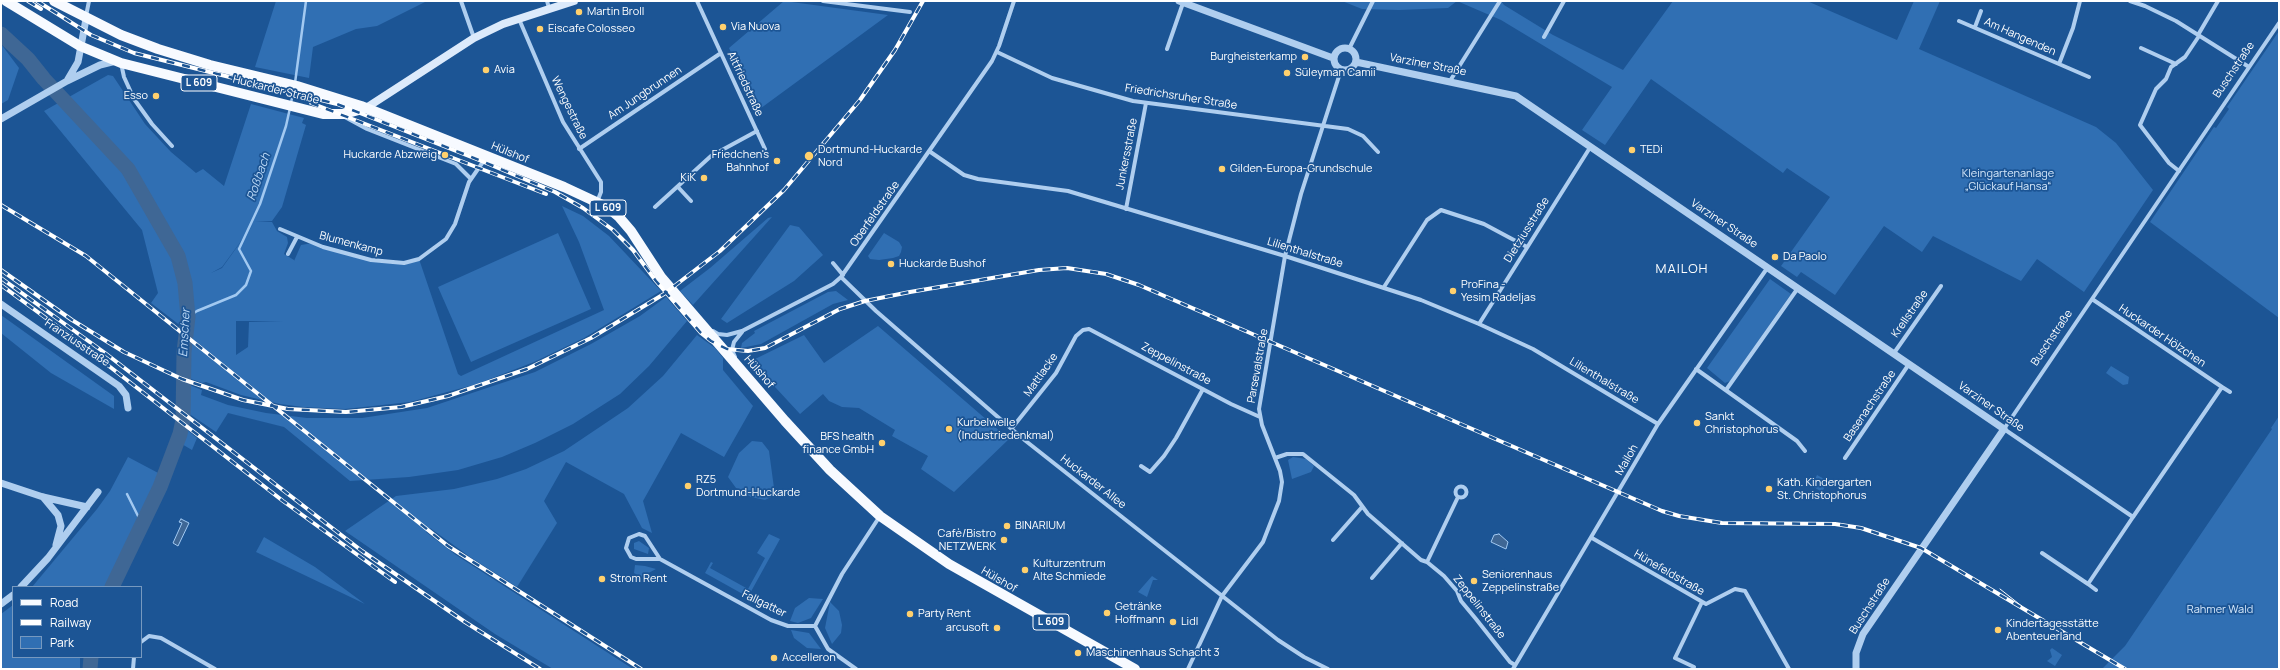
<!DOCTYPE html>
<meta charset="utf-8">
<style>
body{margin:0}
#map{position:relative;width:2280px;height:670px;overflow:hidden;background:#1c5595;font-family:Manrope,sans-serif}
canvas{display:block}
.frame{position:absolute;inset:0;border:2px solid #fff;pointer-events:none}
.legend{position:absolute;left:12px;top:586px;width:130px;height:72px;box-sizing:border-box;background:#1c5595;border:1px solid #7799bf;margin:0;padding:5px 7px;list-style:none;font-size:12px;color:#fff}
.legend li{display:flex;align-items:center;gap:8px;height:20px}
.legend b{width:20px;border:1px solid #7799bf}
</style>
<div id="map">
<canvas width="2280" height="670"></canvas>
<div class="frame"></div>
<ul class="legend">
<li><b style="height:5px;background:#f7faff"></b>Road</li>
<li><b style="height:5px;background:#fff"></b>Railway</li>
<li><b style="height:11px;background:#306fb3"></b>Park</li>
</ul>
</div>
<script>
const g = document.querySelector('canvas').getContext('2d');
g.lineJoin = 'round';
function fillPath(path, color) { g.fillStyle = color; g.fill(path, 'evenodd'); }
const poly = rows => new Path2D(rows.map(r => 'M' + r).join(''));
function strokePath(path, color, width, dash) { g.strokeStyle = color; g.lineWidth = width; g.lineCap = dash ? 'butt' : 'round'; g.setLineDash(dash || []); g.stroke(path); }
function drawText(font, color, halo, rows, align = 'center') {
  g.font = font + ' Manrope,sans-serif'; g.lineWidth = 3.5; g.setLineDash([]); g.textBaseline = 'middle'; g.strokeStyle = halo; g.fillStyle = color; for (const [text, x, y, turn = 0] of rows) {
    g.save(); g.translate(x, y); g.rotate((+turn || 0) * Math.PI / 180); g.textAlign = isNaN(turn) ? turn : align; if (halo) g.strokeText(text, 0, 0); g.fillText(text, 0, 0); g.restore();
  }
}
const green = poly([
 [276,1,427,1,377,26,356,29,313,47,309,78,255,67],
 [784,1,888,15,757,111,729,48],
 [1342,1,1501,1,1504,5,1553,35,1623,70,1673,1,1807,1,1897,40,1914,1,1940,1,1919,49,2096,127,2116,143,2153,190,2084,292,2037,259,2021,281,1933,236,1922,252,1884,226,1835,295,1801,272,1797,277,1781,266,1830,197,1787,168,1783,173,1651,79,1605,145,1582,130,1612,87,1501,20,1457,1,1448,8,1399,10,1362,9],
 [2279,31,2279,318,2150,222,2214,127,2216,128,2229,109,2227,107],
 [1,44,19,68,8,100,1,104],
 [108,75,113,76,145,124,171,152,196,173,203,169,224,186,251,104,304,118,302,123,306,125,282,207,272,221,255,222,222,267,211,273,222,268,255,222,272,222,277,231,287,237,288,243,284,254,294,260,294,299,294,261,301,245,313,243,358,257,404,263,419,259,458,374,461,376,604,310,579,242,562,206,583,216,609,236,661,291,584,338,534,362,477,384,410,402,345,409,303,407,280,404,241,395,206,382,202,383,186,377,190,333,151,303,158,293,142,230,44,111],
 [236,321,283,321,249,322,248,347,236,355],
 [772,217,693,305,680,291,710,268,768,218],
 [790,225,799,227,823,255,794,281,727,323,721,319],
 [558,233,591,309,471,362,438,287],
 [884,233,899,242,902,247,901,252,899,256,893,258,879,260,870,259,868,256],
 [1770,279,1791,294,1730,381,1725,383,1707,368],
 [836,291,848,300,833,304,761,344,741,348,742,343,755,333,754,331,828,292],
 [666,297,687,321,649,366,620,394,573,424,535,443,502,457,458,470,409,477,350,481,284,427,228,413,216,432,185,411,187,384,202,390,201,395,228,405,266,413,307,418,362,418,427,408,535,372,591,344,640,316],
 [1,315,114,396,114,409,51,373,1,333],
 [878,326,1009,439,954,492,921,469,928,456,892,436,895,430,859,408,842,407,829,401,823,394,800,414,751,361,804,335,824,363],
 [697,335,715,348,723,358,723,370,753,406,724,457,681,433,643,501,652,533,642,528,624,494,566,462,544,501,557,523,517,587,470,557,430,528,426,532,456,555,633,669,553,669,495,634,345,531,396,496,454,489,497,479,526,469,564,451,628,408,663,376],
 [2111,366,2129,377,2128,384,2123,385,2106,373],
 [2279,416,2279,669,2102,669,2125,646,2272,429,2271,428],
 [186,429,197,438,192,450,180,443],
 [752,441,762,442,769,451,774,488,771,497,765,500,751,497,736,488,728,477,739,453],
 [128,457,162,475,105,587,32,587,97,509,110,491],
 [1293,457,1306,459,1314,466,1311,472,1292,479,1288,460],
 [1817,475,1828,481,1822,492,1812,486],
 [769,534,780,539,748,597,705,573,711,562,713,563,710,568,748,589,765,558,757,553],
 [264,537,315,567,365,604,256,552],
 [639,541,649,548,648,554,634,549,634,543],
 [635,565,645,566,656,569,641,577,634,573],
 [1152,576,1158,580,1153,580,1147,597,1138,592],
 [809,598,823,599,811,618,798,623,790,621,795,608],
 [830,602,839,611,842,625,841,633,832,644,825,628],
 [13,605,13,657,80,657,80,669,1,669,1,614],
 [791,630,809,633,821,649,807,648,794,638],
 [2052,648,2062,655,2055,666,2047,661,2052,657,2050,650]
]);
const water = poly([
 [181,519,189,523,178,546,173,543,182,523,179,522,181,519],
 [1499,534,1508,542,1506,549,1491,542,1494,535,1499,534]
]);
const stream = poly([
 [295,83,306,1],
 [291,103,294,88],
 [188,317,197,311,236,295,246,285,251,271,239,249,260,204,286,126,290,108],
 [127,494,142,524]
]);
const river = poly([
 [1,34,28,59,44,79,128,169,178,256,185,283,188,317,184,352,183,420,180,434,160,487,112,587],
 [90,669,91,657]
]);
const minor = poly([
 [461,1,474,38],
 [547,1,549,8],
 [697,1,765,149],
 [823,1,910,12],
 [2130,1,2145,6,2176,21,2249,67],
 [86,16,89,1],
 [519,19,563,122,601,182,601,192,597,202],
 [1959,21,2059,64,2073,28,2080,1],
 [1975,27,1981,11],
 [2198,35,2218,1],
 [1544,37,1564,1],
 [2141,48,2176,64],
 [1167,49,1183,3],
 [1349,49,1373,1],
 [997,52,1052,78,1133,101,1348,129,1363,136,1378,152],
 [121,63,124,77,134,99,152,124,172,146],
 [2059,64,2089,77],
 [1450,81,1500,1],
 [343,116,367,129,456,164,471,179],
 [579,149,721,53],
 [929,151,964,175,978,179,1068,191,1285,256,1421,300,1479,324,1533,349,1658,424],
 [2179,171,2169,163,2140,125,2156,89,2166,79,2171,67,2185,57,2199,36],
 [678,187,691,201],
 [655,207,711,156,757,131],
 [1126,209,1146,103],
 [280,229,323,247,371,260,404,263,419,259,446,239,455,224,469,182,487,156],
 [288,254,297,237],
 [833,263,843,275],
 [841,277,876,311,1022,438,1278,640,1304,657,1328,669],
 [1384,287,1427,220,1441,210,1484,224,1527,247],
 [2092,299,2222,387,2133,517],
 [1479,324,1591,146],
 [713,331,718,334,727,335,742,331,833,284,841,277,992,61,999,46,1014,1],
 [1894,353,1941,286],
 [735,357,732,350,734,342,742,332],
 [1696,369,1797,441,1805,451],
 [2222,387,2230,392],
 [1726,390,1798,288],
 [1012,428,1056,373,1076,336,1083,330,1089,329,1231,404,1260,417],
 [1275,458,1287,454,1303,454,1354,495,1368,514,1421,560,1427,562,1444,576,1457,591,1461,601,1476,619,1510,662,1515,665],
 [1845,458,1909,364],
 [1141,466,1150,472,1164,456,1176,438,1203,389],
 '1455.5 492a5.5 5.5 0 1 1 11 0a5.5 5.5 0 1 1-11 0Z',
 [1592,538,1706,604,1735,589,1745,591,1789,669],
 [1333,540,1362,507],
 [2042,553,2088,584,2133,517,2004,429,2279,23],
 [660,559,636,559,631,557,626,548,629,538,639,534,645,536,660,559,771,620,788,626,815,626],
 [1427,562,1458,497],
 [1372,578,1402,543],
 [2088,584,2096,590],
 [815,626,842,574,880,516],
 [815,626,828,649,856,669],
 [141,642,149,636,161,638,215,669],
 [1694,667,1675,658,1702,602],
 [133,669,134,657],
 [1188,669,1222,596,1263,542,1279,501,1282,482,1280,471,1262,425,1259,409,1285,256,1301,194,1341,70],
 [1513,669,1658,424,1768,267]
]);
const tertiary = poly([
 [1179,1,1333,58],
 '1334 59a11 11 0 1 1 22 0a11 11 0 1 1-22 0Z',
 [1356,62,1516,96,2004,429,1863,634,1856,653,1856,669],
 [68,79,78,62,86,19],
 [1,119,67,81,100,65,116,61],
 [1,304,119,386,126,395,128,408],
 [1,483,43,497,87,507],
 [43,497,58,515,61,526,56,545],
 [21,587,48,558,98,492],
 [1,604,13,595]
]);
const secondary = poly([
 [366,108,474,38,503,24,574,1]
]);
const primary = poly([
 [6,1,80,46,121,63,323,114,344,114,366,108],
 [54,1,121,35,158,49,210,65,297,86,361,106,564,187,607,207,619,217,631,231,661,277,785,421,830,470,880,516,949,564,1135,669]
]);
const tram = poly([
 [2000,589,2028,611]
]);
const rail = poly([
 [28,1,41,9],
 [37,1,91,35,134,53,337,104,484,162,555,192,583,208,613,230,633,250,656,281,701,333,711,341,727,349,748,351,765,348,840,309,865,301,910,292,1039,270,1067,268,1106,274,1139,285,1662,511,1679,516,1722,523,1835,524,1861,528,1921,548,2125,669],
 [311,103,546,194],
 [1,205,86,256,448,546,641,669],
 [1,270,72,320,124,352,182,379,243,400,288,409,346,412,401,407,448,396,527,369,591,338,664,294,720,251,784,190,860,100,895,50,923,1],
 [1,278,105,353,362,551,465,622,540,669],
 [1,285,65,332,283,501,395,582]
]);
const markers = [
 [579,12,4,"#ffd06d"],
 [723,27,4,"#ffd06d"],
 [540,29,4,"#ffd06d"],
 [1305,57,4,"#ffd06d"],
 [486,70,4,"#ffd06d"],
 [1287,73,4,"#ffd06d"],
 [156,96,4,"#ffd06d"],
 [1632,150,4,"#ffd06d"],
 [445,155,4,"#ffd06d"],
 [809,156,5,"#ffd06d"],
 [777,161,4,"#ffd06d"],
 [1222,169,4,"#ffd06d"],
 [704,178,4,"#ffd06d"],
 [1775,257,4,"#ffd06d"],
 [891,264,4,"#ffd06d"],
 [1453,291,4,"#ffd06d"],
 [1697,423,4,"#ffd06d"],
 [949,429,4,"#ffd06d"],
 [882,443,4,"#ffd06d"],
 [688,486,4,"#ffd06d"],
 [1769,489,4,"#ffd06d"],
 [1007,526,4,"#ffd06d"],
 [1004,540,4,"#ffd06d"],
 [1025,570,4,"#ffd06d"],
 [602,579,4,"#ffd06d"],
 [1474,581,4,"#ffd06d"],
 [1107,613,4,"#ffd06d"],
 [910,614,4,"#ffd06d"],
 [1173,622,4,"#ffd06d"],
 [997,628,4,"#ffd06d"],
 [1998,630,4,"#ffd06d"],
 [1078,653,4,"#ffd06d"],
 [774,658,4,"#ffd06d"]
];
const shields = [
 [199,83,36],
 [608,208,36],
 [1051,622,36]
];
const shieldNames = [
 ["L 609",199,83],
 ["L 609",608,208],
 ["L 609",1051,622]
];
const poiNames = [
 ["Martin Broll",587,12],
 ["Via Nuova",731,27],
 ["Eiscafe Colosseo",548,29],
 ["Burgheisterkamp",1297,57,"right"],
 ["Avia",494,70],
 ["Süleyman Camii",1295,73],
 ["Esso",148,96,"right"],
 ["Dortmund-Huckarde",818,150],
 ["Nord",818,163],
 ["TEDi",1640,150],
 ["Huckarde Abzweig",437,155,"right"],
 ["Friedchen's",769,155,"right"],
 ["Bahnhof",769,168,"right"],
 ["Gilden-Europa-Grundschule",1230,169],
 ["KiK",696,178,"right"],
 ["Da Paolo",1783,257],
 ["Huckarde Bushof",899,264],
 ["ProFina -",1461,285],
 ["Yesim Radeljas",1461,298],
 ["Sankt",1705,417],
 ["Christophorus",1705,430],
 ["Kurbelwelle",957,423],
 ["(Industriedenkmal)",957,436],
 ["BFS health",874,437,"right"],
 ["finance GmbH",874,450,"right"],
 ["RZ5",696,480],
 ["Dortmund-Huckarde",696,493],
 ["Kath. Kindergarten",1777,483],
 ["St. Christophorus",1777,496],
 ["BINARIUM",1015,526],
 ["Cafè/Bistro",996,534,"right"],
 ["NETZWERK",996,547,"right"],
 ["Kulturzentrum",1033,564],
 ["Alte Schmiede",1033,577],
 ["Seniorenhaus",1482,575],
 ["Zeppelinstraße",1482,588],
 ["Strom Rent",610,579],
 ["Getränke",1115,607],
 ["Hoffmann",1115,620],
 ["Party Rent",918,614],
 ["Lidl",1181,622],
 ["Kindertagesstätte",2006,624],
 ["Abenteuerland",2006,637],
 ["arcusoft",989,628,"right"],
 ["Maschinenhaus Schacht 3",1086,653],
 ["Accelleron",782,658]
];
const streetNames = [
 ["Am Hangenden",2020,37,24],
 ["Varziner Straße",1428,65,11],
 ["Buschstraße",2234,70,-56],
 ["Altfriedstraße",745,84,65],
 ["Huckarder Straße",276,90,14],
 ["Am Jungbrunnen",645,93,-34],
 ["Friedrichsruher Straße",1181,97,9],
 ["Wengestraße",569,108,64],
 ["Hülshof",510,153,22],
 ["Junkersstraße",1127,154,-79],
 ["Oberfeldstraße",875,214,-55],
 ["Varziner Straße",1724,224,34],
 ["Dietziusstraße",1527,230,-58],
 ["Blumenkamp",351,244,15],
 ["Lilienthalstraße",1305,253,17],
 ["Krellstraße",1910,314,-55],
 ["Huckarder Hölzchen",2162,336,34],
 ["Buschstraße",2052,338,-56],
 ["Franziusstraße",77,343,34],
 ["Zeppelinstraße",1176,364,28],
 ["Parsevalstraße",1258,366,-80],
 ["Hülshof",759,372,49],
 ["Mattlacke",1041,375,-55],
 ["Lilienthalstraße",1604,381,31],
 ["Basenachstraße",1870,406,-56],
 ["Varziner Straße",1991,407,35],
 ["Mailoh",1627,460,-60],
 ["Huckarder Allee",1093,482,38],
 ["Hünefeldstraße",1669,573,30],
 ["Hülshof",999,580,30],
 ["Fallgatter",764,604,26],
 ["Buschstraße",1870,606,-57],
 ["Zeppelinstraße",1479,607,52]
];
const parkNames = [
 ["Kleingartenanlage",2008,174],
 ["„Glückauf Hansa“",2008,187],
 ["Rahmer Wald",2220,610]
];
const waterNames = [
 ["Roßbach",259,177,-71],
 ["Emscher",185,333,-87]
];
const quarterNames = [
 ["MAILOH",1682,269]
];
fillPath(green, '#306fb3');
fillPath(water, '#3f6795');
strokePath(water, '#a2c9f1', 1);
strokePath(stream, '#a2c9f1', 2.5);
strokePath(river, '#3f6795', 15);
strokePath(minor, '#afceef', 4);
strokePath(tertiary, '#afceef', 7);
strokePath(secondary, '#dceafb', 8);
strokePath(primary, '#f7faff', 10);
strokePath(tram, '#fff', 1);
strokePath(rail, '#fff', 4);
strokePath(rail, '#1c5595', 2.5, [8]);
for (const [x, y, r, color] of markers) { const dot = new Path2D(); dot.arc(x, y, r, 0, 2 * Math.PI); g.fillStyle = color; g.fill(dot); strokePath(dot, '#1c5595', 1.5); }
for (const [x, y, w] of shields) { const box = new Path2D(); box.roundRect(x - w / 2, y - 8, w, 16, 3); g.fillStyle = '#1c5595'; g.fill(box); strokePath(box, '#fff', 1); }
drawText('bold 10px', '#fff', null, shieldNames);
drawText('11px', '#fff', '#1c5595', poiNames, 'left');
drawText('11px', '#fff', '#1c5595', streetNames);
drawText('11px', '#d5e8fb', '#1c5595', parkNames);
drawText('italic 12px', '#bbd8f6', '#1c5595', waterNames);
g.letterSpacing = '1px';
drawText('13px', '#fff', '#1c5595', quarterNames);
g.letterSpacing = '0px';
</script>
